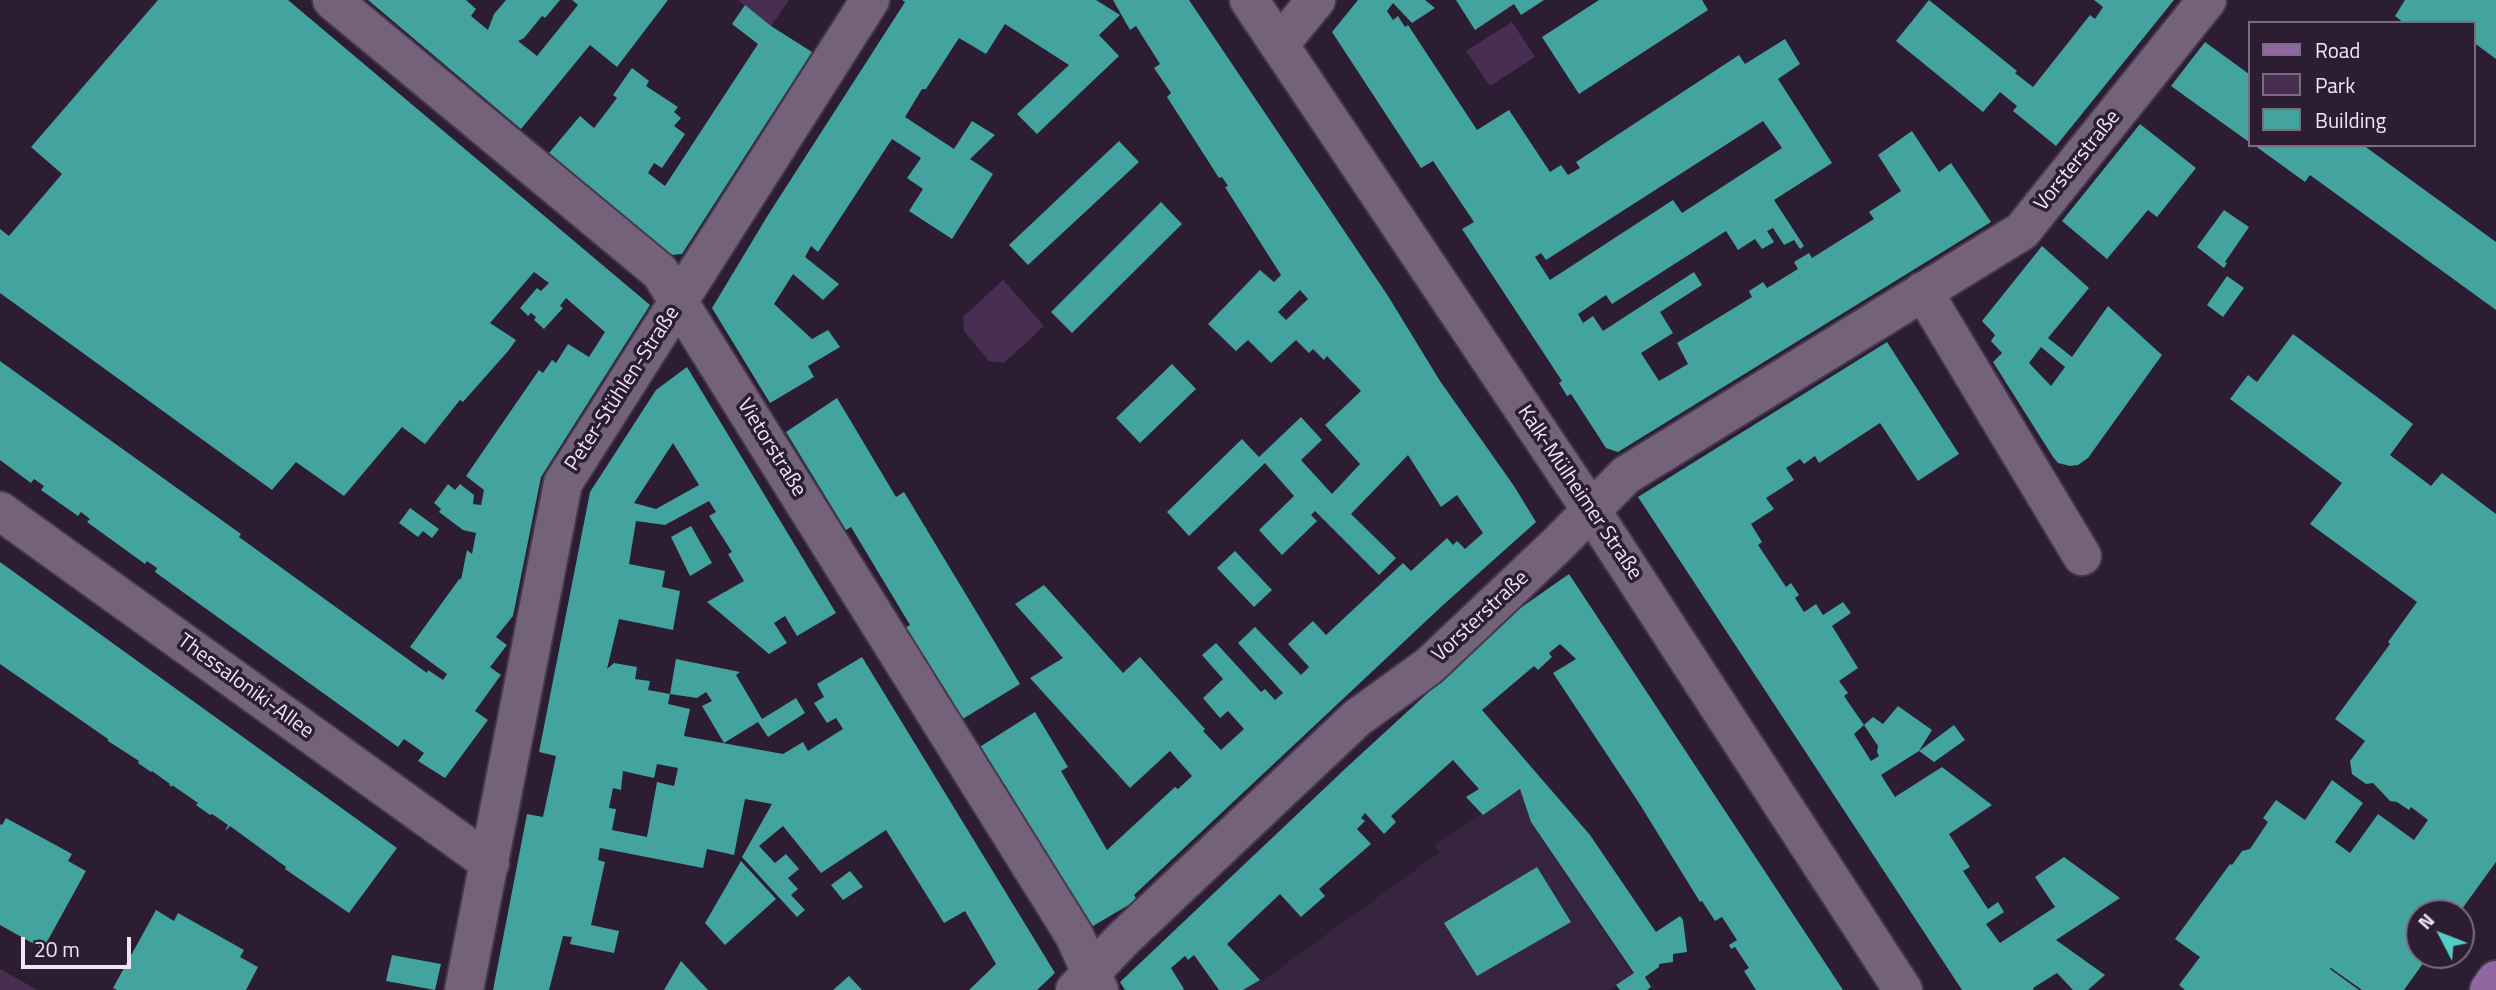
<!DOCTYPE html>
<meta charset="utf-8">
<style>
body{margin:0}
#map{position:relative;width:2496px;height:990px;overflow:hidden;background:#2c1d32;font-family:"Titillium Web",sans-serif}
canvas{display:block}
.legend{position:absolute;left:2248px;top:21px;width:228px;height:126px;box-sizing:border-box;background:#2c1d32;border:2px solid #7a6d7f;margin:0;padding:9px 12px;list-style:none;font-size:21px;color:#efe5f3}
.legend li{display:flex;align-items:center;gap:14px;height:35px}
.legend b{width:35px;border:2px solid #7a6d7f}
.north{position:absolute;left:2405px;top:899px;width:70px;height:70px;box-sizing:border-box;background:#2c1d32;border:2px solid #7a6d7f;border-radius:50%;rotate:312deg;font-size:19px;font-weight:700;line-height:28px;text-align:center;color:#efe5f3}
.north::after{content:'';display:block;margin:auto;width:24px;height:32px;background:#54cdc8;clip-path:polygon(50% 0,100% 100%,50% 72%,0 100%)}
.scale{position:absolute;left:21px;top:937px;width:110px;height:32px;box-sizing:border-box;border:4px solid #efe5f3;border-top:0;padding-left:9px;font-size:21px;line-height:24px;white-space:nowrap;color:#efe5f3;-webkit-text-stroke:5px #2c1d32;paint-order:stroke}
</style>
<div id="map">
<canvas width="2496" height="990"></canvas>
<ul class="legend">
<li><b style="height:9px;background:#9067a0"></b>Road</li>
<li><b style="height:19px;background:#482e53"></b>Park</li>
<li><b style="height:19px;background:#43a39f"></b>Building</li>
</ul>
<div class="north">N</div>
<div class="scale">20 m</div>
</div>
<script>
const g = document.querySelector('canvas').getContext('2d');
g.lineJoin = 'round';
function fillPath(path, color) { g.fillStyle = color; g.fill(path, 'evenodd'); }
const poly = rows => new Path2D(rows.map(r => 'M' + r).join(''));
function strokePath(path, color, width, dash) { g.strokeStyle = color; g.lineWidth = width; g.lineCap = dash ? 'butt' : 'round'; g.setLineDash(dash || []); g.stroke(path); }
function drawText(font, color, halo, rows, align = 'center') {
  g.font = font + ' "Titillium Web",sans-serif'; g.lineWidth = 7; g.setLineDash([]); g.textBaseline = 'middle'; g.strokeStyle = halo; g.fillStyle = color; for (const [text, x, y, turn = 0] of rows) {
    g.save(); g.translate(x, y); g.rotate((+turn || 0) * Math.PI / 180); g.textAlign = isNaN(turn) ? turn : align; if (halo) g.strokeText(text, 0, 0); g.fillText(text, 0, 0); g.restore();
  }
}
const built = poly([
 [1520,790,1531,823,1633,974,1608,990,1243,990,1260,980,1262,981,1440,852,1434,845]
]);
const green = poly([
 [738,0,789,0,771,26],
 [1512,22,1535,57,1490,86,1466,51],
 [1003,280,1044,326,1004,363,989,361,964,331,963,317],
 [0,969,37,990,0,990]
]);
const building = poly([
 [158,0,288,0,650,305,541,477,513,616,496,637,507,645,490,667,501,675,475,711,488,720,445,778,418,761,424,753,404,739,398,747,155,572,157,568,147,561,145,564,87,522,90,519,81,512,78,516,41,490,44,486,34,479,31,483,0,460,0,361,241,534,239,537,427,673,428,670,443,680,447,674,410,647,460,578,461,580,467,550,472,554,476,533,463,530,439,512,441,509,434,503,448,484,455,490,460,484,474,495,473,504,481,505,484,490,466,476,539,370,543,373,552,360,556,363,568,344,589,357,605,332,566,298,560,306,563,308,544,329,534,320,536,317,531,313,528,316,520,308,537,288,541,291,549,283,534,272,490,323,516,340,509,350,463,402,460,400,425,444,402,427,344,496,296,462,272,490,0,293,0,229,9,236,62,174,31,147],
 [368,0,466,0,476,9,471,16,488,30,494,14,506,0,560,0,545,18,542,16,524,38,518,41,537,56,578,5,572,0,668,0,617,67,590,45,521,129],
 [902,0,1096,0,1120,15,1099,35,1119,56,1037,134,1017,114,1069,65,1005,24,986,54,959,38,926,89,922,89,905,117,954,149,972,121,995,135,970,159,993,174,952,239,909,211,923,189,907,178,921,158,892,139,818,252,811,246,805,257,839,284,823,300,793,274,774,304,812,339,828,330,840,347,808,366,814,377,770,403,712,308,768,215,905,2],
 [1113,0,1189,0,1388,296,1440,381,1514,486,1536,522,1442,606,1134,895,1137,900,1088,929,978,748,1035,712,1068,767,1061,771,1107,850,1175,787,1178,789,1192,776,1170,751,1130,788,1030,678,1063,658,1015,604,1044,585,1123,673,1140,657,1205,729,1203,731,1221,750,1244,729,1228,711,1220,718,1203,698,1223,679,1202,655,1216,643,1261,692,1265,689,1275,700,1283,693,1238,643,1255,627,1301,675,1309,667,1288,644,1313,621,1326,635,1403,563,1411,571,1447,538,1453,545,1457,541,1465,549,1483,533,1457,495,1441,507,1408,455,1351,514,1396,558,1379,575,1315,511,1311,515,1317,521,1282,555,1259,530,1294,496,1265,463,1189,536,1167,512,1242,439,1259,457,1301,417,1322,440,1301,460,1332,494,1360,464,1325,425,1361,391,1327,356,1324,360,1313,349,1309,353,1296,340,1271,363,1248,340,1236,351,1208,324,1260,270,1274,282,1281,275,1225,187,1228,186,1222,177,1219,178,1167,97,1171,93,1154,68,1160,64,1136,26,1130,30],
 [1300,290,1308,299,1286,320,1278,312],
 [1358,0,1425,0,1435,8,1412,23,1393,3,1387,11,1393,20,1398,16,1405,27,1408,25,1477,130,1509,110,1550,172,1561,165,1568,175,1580,168,1576,162,1739,55,1745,64,1785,39,1800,64,1778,79,1832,163,1774,200,1804,246,1800,249,1794,240,1784,245,1773,228,1767,231,1774,242,1762,249,1755,239,1738,250,1726,231,1612,304,1606,295,1578,314,1583,323,1593,316,1603,331,1694,272,1702,285,1660,312,1673,333,1641,353,1659,381,1688,364,1677,343,1752,297,1749,291,1763,282,1767,288,1798,269,1794,262,1809,253,1812,258,1874,219,1869,212,1901,191,1878,155,1912,131,1939,172,1951,163,1991,222,1618,452,1606,448,1571,394,1567,396,1559,383,1562,381,1462,229,1474,222,1433,161,1421,168,1332,32],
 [1763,121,1782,148,1682,213,1673,200,1550,280,1535,257,1541,253,1546,260],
 [1456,0,1544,0,1521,15,1514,4,1475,30],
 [1599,0,1702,0,1708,10,1579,94,1542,37],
 [1929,0,2017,71,2015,73,2033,87,2090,15,2095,19,2103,7,2094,0,2174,0,2056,146,2013,111,2017,106,2000,92,1983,112,1896,41],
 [2405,0,2496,0,2496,59,2473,42,2473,23,2404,23,2395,16],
 [745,5,771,26,812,52,682,254,671,255,549,153,580,116,594,128,617,98,613,95,632,68,649,81,646,86,678,107,674,112,681,118,674,126,685,134,662,168,654,163,648,173,665,186,758,44,732,24],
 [2205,42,2249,74,2249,142,2171,86],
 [2140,124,2196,168,2157,217,2148,210,2107,259,2062,221],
 [1119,141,1139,162,1028,265,1009,245],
 [2254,145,2363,145,2496,242,2496,310,2310,175,2305,182],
 [1161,202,1182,224,1072,333,1051,312],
 [2224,210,2249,227,2225,262,2227,263,2224,268,2197,247],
 [2042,246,2089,288,2048,338,2072,357,2108,306,2162,355,2088,458,2078,465,2070,466,2058,463,2053,457,1993,362,2002,353,1991,341,1995,335,1982,321],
 [2041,347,2065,367,2051,386,2029,363],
 [2227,276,2244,288,2223,317,2207,305],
 [2293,334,2413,424,2390,455,2431,486,2442,473,2496,514,2496,862,2459,913,2419,913,2419,955,2429,955,2404,990,2362,990,2331,968,2330,969,2359,990,2185,990,2179,985,2200,957,2175,939,2230,864,2232,865,2242,851,2250,849,2268,822,2263,818,2276,800,2305,820,2332,780,2363,803,2335,842,2350,853,2378,814,2414,840,2428,820,2411,807,2409,810,2397,802,2390,801,2373,783,2366,784,2352,774,2350,761,2365,741,2335,719,2390,644,2388,642,2417,602,2310,524,2342,483,2230,399,2248,375,2257,382],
 [1887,342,1959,454,1918,481,1880,423,1819,463,1815,456,1804,464,1800,459,1786,468,1794,480,1766,498,1774,509,1751,524,1762,542,1758,545,1786,587,1791,583,1799,595,1795,598,1804,612,1816,604,1823,615,1843,602,1851,613,1832,626,1858,668,1839,681,1848,693,1844,696,1864,725,1873,717,1883,724,1898,706,1932,730,1919,751,1954,725,1965,740,1934,762,1919,751,1881,775,1895,797,1942,767,1992,805,1949,834,1970,867,1963,871,1988,909,1998,902,2004,912,1986,924,2000,943,2055,907,2035,877,2064,857,2120,898,2056,940,2105,975,2088,990,2073,990,2057,973,2033,988,2034,990,1962,990,1638,497],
 [1864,725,1878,746,1877,752,1879,756,1871,761,1854,734],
 [1172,364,1196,389,1140,443,1116,418],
 [687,367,836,613,797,636,785,616,774,623,787,643,769,654,707,602,744,581,728,554,732,552,709,516,716,512,709,501,665,525,636,521,629,564,665,571,662,587,680,591,673,630,619,619,607,669,614,663,637,667,635,679,650,681,648,690,670,694,668,704,690,709,684,736,783,754,803,742,808,751,843,729,836,718,827,723,814,703,824,697,817,684,862,657,1055,973,1037,990,969,990,996,964,965,911,944,923,886,830,821,873,783,826,759,846,775,863,786,854,799,869,788,878,798,889,791,895,805,910,797,917,742,857,772,804,745,799,734,855,707,849,703,868,600,848,598,860,605,862,591,925,619,931,614,953,570,944,572,937,563,936,549,990,493,990,527,814,543,817,556,756,539,752,590,492,656,390],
 [673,443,699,485,656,509,634,503],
 [657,764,678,768,674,786,657,782,647,837,612,830,616,809,609,808,613,788,621,790,623,771,654,778],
 [837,398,896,497,904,492,1020,684,961,720,905,628,910,625,851,527,846,530,786,432],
 [410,508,439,529,432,538,423,531,418,537,399,523],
 [691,526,712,563,690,576,671,537],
 [1235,551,1272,590,1254,607,1217,568],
 [0,562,397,848,349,913,285,869,286,867,230,826,225,831,228,825,212,814,210,815,196,805,198,803,172,785,172,787,169,785,170,784,152,771,151,772,138,763,139,761,108,741,108,739,0,664],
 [1569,574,1843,990,1756,990,1744,971,1749,968,1735,947,1731,949,1729,945,1737,940,1722,917,1715,921,1702,901,1700,902,1639,803,1553,673,1576,659,1560,644,1549,653,1552,657,1538,670,1534,666,1482,710,1590,835,1656,932,1680,916,1683,920,1687,952,1673,954,1673,962,1659,964,1659,967,1645,977,1651,987,1647,990,1620,990,1616,985,1634,973,1531,822,1520,789,1483,815,1466,797,1479,789,1453,760,1391,816,1396,822,1384,834,1365,813,1361,818,1365,821,1357,829,1371,844,1319,889,1325,896,1301,917,1280,894,1227,944,1260,980,1243,990,1219,990,1194,955,1188,960,1185,956,1171,968,1184,989,1182,990,1125,990,1120,982,1346,768,1519,609],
 [676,659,740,672,736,675,762,719,796,698,805,713,768,737,758,722,724,743,702,706,712,701,706,692,697,698,670,694],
 [6,818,72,854,68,861,86,871,43,949,0,925,0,824,2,825],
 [741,861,776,899,725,945,705,923],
 [1537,867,1571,922,1477,976,1444,923],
 [850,871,863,887,843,900,831,885],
 [156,910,174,921,178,913,244,950,240,957,258,967,246,990,117,990,113,988],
 [392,955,441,964,435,990,386,981],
 [681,961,708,990,664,990],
 [849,976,862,990,833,990]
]);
const minor = poly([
 [332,0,660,272,1074,935,1099,990],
 [1249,0,1591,510,1903,990],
 [1279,45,1316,0],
 [1923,291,2082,556],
 [0,511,490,863],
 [464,990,563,483,870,0],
 [1075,990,1122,940,1357,718,1429,666,1558,544,1626,475,2022,231,2207,0]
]);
const major = poly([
 [2489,990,2496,980]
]);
const streetNames = [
 ["Vorsterstraße",2078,161,-51],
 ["Peter-Stühlen-Straße",623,389,-57],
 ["Vietorstraße",771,448,58],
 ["Kalk-Mülheimer Straße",1579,493,56],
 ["Vorsterstraße",1481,617,-43],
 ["Thessaloniki-Allee",245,687,36]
];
fillPath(built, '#37243f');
fillPath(green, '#482e53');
fillPath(building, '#43a39f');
strokePath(minor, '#443849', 42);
strokePath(major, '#443849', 42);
strokePath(minor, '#73627a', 38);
strokePath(major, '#9067a0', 38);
drawText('21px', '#efe5f3', '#2c1d32', streetNames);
</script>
